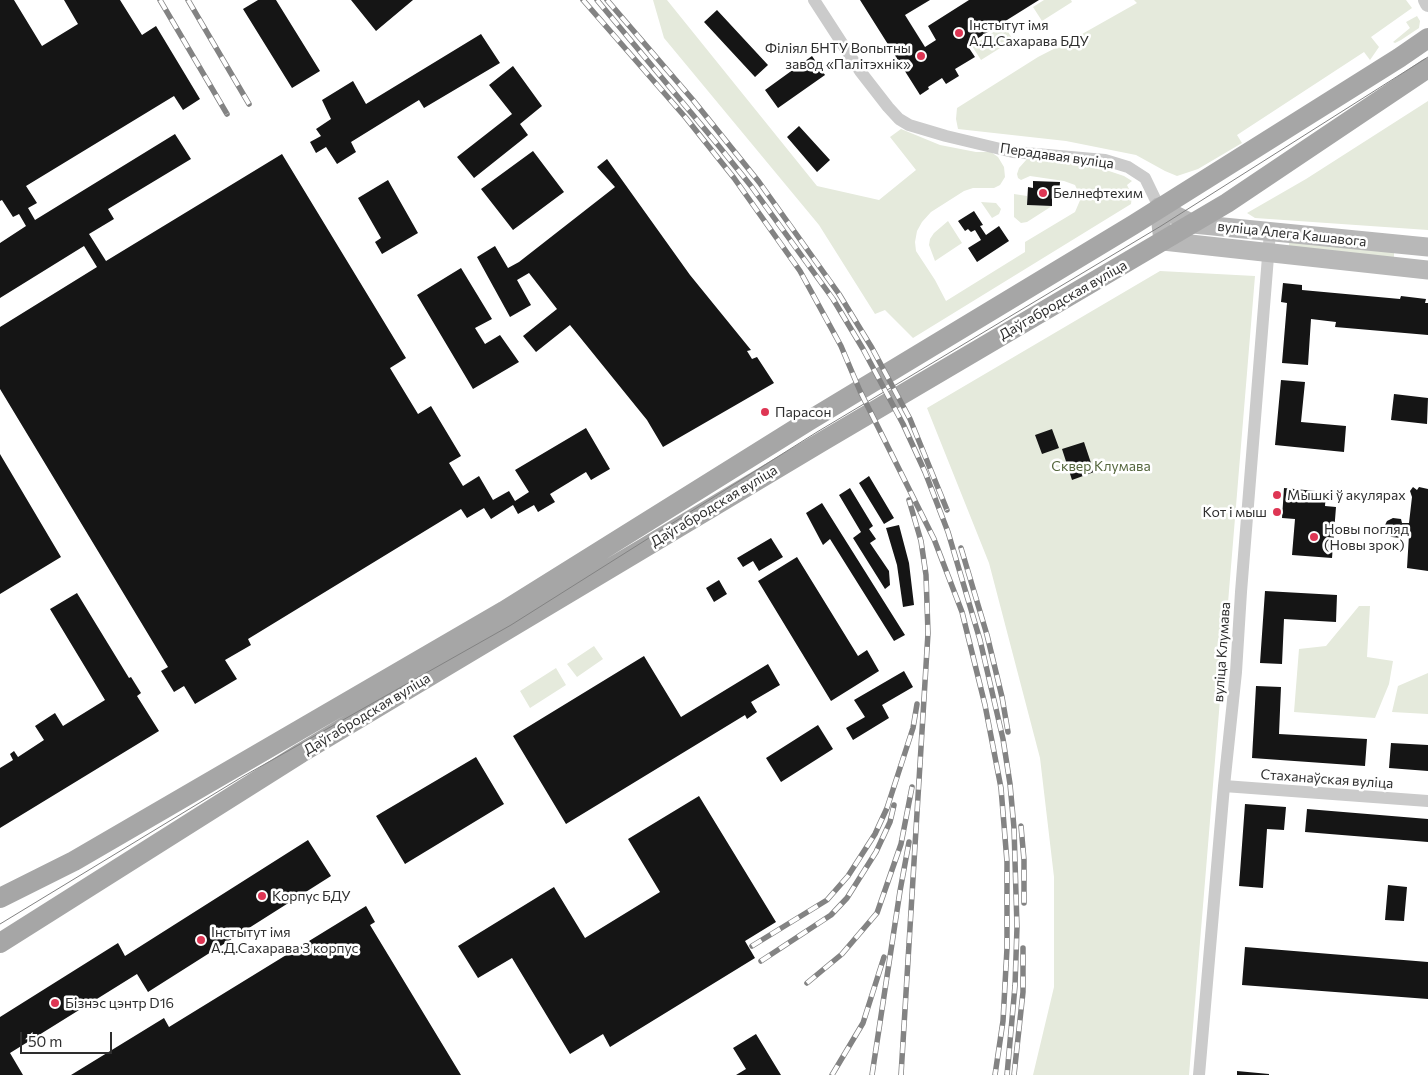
<!DOCTYPE html>
<meta charset="utf-8">
<style>
body{margin:0}
#map{position:relative;width:1428px;height:1075px;overflow:hidden;background:#fff;font-family:Commissioner,sans-serif}
canvas{display:block}
.scale{position:absolute;left:20px;top:1032px;width:92px;height:22px;box-sizing:border-box;border:2px solid #2e2e2e;border-top:0;padding-left:6px;font-size:15px;line-height:18px;white-space:nowrap;color:#2e2e2e;-webkit-text-stroke:4px #fff;paint-order:stroke}
</style>
<div id="map">
<canvas width="1428" height="1075"></canvas>
<div class="scale">50 m</div>
</div>
<script>
const g = document.querySelector('canvas').getContext('2d');
g.lineJoin = 'round';
function fillPath(path, color) { g.fillStyle = color; g.fill(path, 'evenodd'); }
const poly = rows => new Path2D(rows.map(r => 'M' + r).join(''));
function strokePath(path, color, width, dash) { g.strokeStyle = color; g.lineWidth = width; g.lineCap = dash ? 'butt' : 'round'; g.setLineDash(dash || []); g.stroke(path); }
function drawText(font, color, halo, rows, align = 'center') {
  g.font = font + ' Commissioner,sans-serif'; g.lineWidth = 5; g.setLineDash([]); g.textBaseline = 'middle'; g.strokeStyle = halo; g.fillStyle = color; for (const [text, x, y, turn = 0] of rows) {
    g.save(); g.translate(x, y); g.rotate((+turn || 0) * Math.PI / 180); g.textAlign = isNaN(turn) ? turn : align; if (halo) g.strokeText(text, 0, 0); g.fillText(text, 0, 0); g.restore();
  }
}
const green = poly([
 [653,0,667,0,817,186,879,200,916,170,890,137,901,129,940,145,976,152,991,152,998,157,1004,167,1005,177,1000,185,994,188,973,188,964,191,931,212,922,222,917,231,915,242,916,251,935,280,946,301,1025,252,1025,242,1075,212,1081,198,1075,185,1064,181,1030,176,1021,180,1018,178,1017,174,1019,168,1027,159,1076,164,1106,170,1124,176,1132,181,1127,185,1132,195,1131,204,913,338,885,310,875,314,819,225,664,38],
 [1044,0,1071,0,1072,2,1042,21,1033,7],
 [1134,0,1406,0,1412,8,1371,37,1379,47,1370,60,1364,52,1237,135,1242,143,1198,169,1177,176,1165,171,1136,155,1066,141,958,129,956,119,957,108,1038,57,1075,38,1137,3],
 [1417,16,1420,21,1419,28,1401,40,1395,43,1393,42,1410,28,1406,22],
 [1004,25,1013,40,981,60,972,46],
 [1428,101,1428,230,1255,218,1247,213,1306,179],
 [1014,194,1027,196,1027,205,1052,206,1027,222,1021,223,1014,217],
 [981,202,996,203,1001,209,999,214,992,218],
 [948,221,962,243,935,261,929,245,930,239,934,233],
 [1289,240,1394,251,1394,258,1289,247],
 [1160,271,1255,276,1189,1075,1033,1075,1054,987,1054,877,1040,758,989,563,927,408],
 [1359,606,1370,606,1367,657,1393,661,1389,684,1375,718,1294,712,1299,649,1326,646],
 [594,646,603,659,577,677,567,664],
 [556,668,566,685,530,708,520,691],
 [1428,673,1428,714,1392,712,1398,686]
]);
const building = poly([
 [0,0,14,0,42,46,78,24,64,0,120,0,142,35,156,26,200,99,183,110,174,96,26,186,37,203,28,208,35,220,175,134,191,159,108,209,114,219,89,234,106,261,282,154,406,358,390,368,418,414,431,406,461,456,449,463,463,486,479,476,493,500,509,491,515,501,529,492,515,470,586,428,610,469,591,480,586,472,550,494,555,502,538,512,534,505,518,514,513,505,491,519,484,508,467,518,461,509,248,639,251,645,225,660,237,679,195,704,184,686,174,692,161,671,168,667,0,389,0,327,97,267,84,246,0,298,0,243,26,226,19,214,13,217,2,200,0,201],
 [258,0,276,0,320,71,292,88,243,9],
 [351,0,413,0,376,31],
 [860,0,930,0,905,15,925,47,936,40,928,26,969,0,1039,0,967,45,975,57,955,69,959,76,946,84,942,78,928,87,929,89,920,95],
 [717,10,768,65,755,77,704,22],
 [481,34,500,63,424,108,419,100,351,142,356,152,337,164,326,147,316,153,310,142,321,136,316,129,331,119,322,100,353,81,366,104],
 [812,56,825,75,778,108,765,90],
 [513,66,542,106,520,124,528,135,474,178,457,157,512,114,489,85],
 [799,126,830,160,817,172,787,137],
 [533,151,564,192,513,230,481,189],
 [607,159,690,275,751,350,747,351,752,359,757,357,774,383,663,447,647,420,570,325,536,352,523,336,557,309,529,273,517,280,531,305,510,317,477,257,495,246,508,268,519,262,615,187,597,167],
 [388,180,418,233,382,254,375,242,381,238,358,198],
 [1033,181,1060,182,1059,198,1052,198,1052,206,1027,205,1028,187,1033,188],
 [974,211,983,225,980,226,986,235,999,226,1009,241,977,262,968,248,981,240,975,230,971,232,968,229,965,231,958,221],
 [461,268,492,319,475,328,485,344,500,335,519,362,473,389,417,295],
 [1283,283,1302,285,1302,290,1400,299,1401,296,1426,299,1425,303,1428,303,1428,335,1335,327,1336,322,1311,319,1308,365,1282,363,1287,303,1281,302],
 [1281,380,1305,382,1301,422,1346,426,1344,452,1275,445],
 [1394,394,1428,398,1427,424,1391,420],
 [1052,429,1059,448,1042,454,1035,435],
 [1084,442,1094,472,1072,480,1062,449],
 [0,454,61,557,0,594],
 [869,476,894,518,884,524,859,483],
 [1413,487,1417,490,1419,487,1428,489,1428,571,1407,568,1409,535,1401,534,1401,538,1392,537,1387,534,1384,527,1387,521,1393,518,1401,519,1402,523,1409,523,1412,497,1410,491],
 [850,488,873,526,869,529,876,539,870,543,889,571,890,585,885,589,853,538,861,532,839,495],
 [1284,488,1326,492,1325,506,1336,507,1332,558,1292,555,1295,519,1282,518],
 [822,503,905,635,894,641,830,539,823,545,806,513],
 [899,525,909,563,914,605,903,607,897,565,886,528],
 [771,538,783,557,759,571,753,561,743,567,737,558],
 [797,557,858,656,867,650,879,671,831,701,758,581],
 [719,580,727,594,714,602,706,588],
 [1265,591,1337,595,1336,622,1284,619,1282,664,1260,663],
 [77,593,129,678,131,677,141,693,137,696,159,731,0,828,0,768,13,760,10,754,14,751,18,757,44,740,35,726,55,713,63,726,105,700,50,609],
 [644,656,681,717,768,664,780,685,751,702,757,712,747,719,745,715,566,824,513,736],
 [904,671,913,687,882,705,889,718,853,740,846,728,865,717,854,700],
 [1256,686,1281,687,1279,734,1367,739,1365,766,1252,758],
 [818,725,833,749,781,782,766,758],
 [1391,743,1428,745,1428,771,1389,768],
 [476,757,504,804,405,864,376,816],
 [699,796,776,922,745,941,755,958,610,1047,603,1034,570,1054,512,958,478,978,458,946,554,887,585,938,660,892,628,839],
 [1245,804,1286,807,1284,830,1267,829,1263,888,1239,886],
 [1307,809,1428,819,1428,842,1305,832],
 [308,840,331,876,148,992,137,974,10,1053,23,1075,0,1075,0,1017,118,943,125,956],
 [1388,885,1407,887,1404,921,1385,920],
 [366,906,375,922,370,925,461,1075,71,1075,164,1018,169,1027],
 [1245,947,1428,962,1428,999,1242,985],
 [756,1034,781,1075,736,1075,746,1069,733,1048],
 [1237,1071,1269,1074,1269,1075,1237,1075]
]);
const minor = poly([
 [814,0,860,71,888,107,899,119,909,125,946,136,1013,152,1105,160,1128,167,1145,178,1159,207],
 [1224,786,1428,801],
 [1199,1075,1224,786,1236,672,1241,592,1270,232]
]);
const tertiary = poly([
 [1426,0,1428,4]
]);
const secondary = poly([
 [1159,207,1163,241,1428,270],
 [1159,207,1193,224,1428,247]
]);
const primary = poly([
 [0,898,74,861,504,611,810,420,1133,225,1399,58,1428,38],
 [0,943,301,753,823,441,1227,203,1428,68]
]);
const tram = poly([
 [0,924,242,777,511,625,817,432,1161,226,1428,57]
]);
const rail = poly([
 [160,0,227,114],
 [188,0,249,104],
 [583,0,686,118,734,178,800,271,841,346,860,391,934,539,962,612,985,705,1001,788,1007,862,1007,948,1003,1021,995,1075],
 [597,0,718,145,751,186,833,299,863,349,903,424,925,472,948,532,980,640,1003,739,1010,784,1014,828,1017,927,1015,986,1007,1075],
 [607,0,693,100,759,182,839,294,872,348,910,419,947,510],
 [961,548,987,635,1002,697,1008,732],
 [1021,826,1024,860,1024,903],
 [752,946,827,900,848,876,875,834,887,808,913,728,917,704],
 [761,961,831,915,847,898,876,852,890,822,894,805],
 [807,983,842,954,877,913,901,844,912,787],
 [832,1075,863,1023,884,957],
 [872,1075,900,891,909,842],
 [901,1075,928,633,926,575,921,541,909,500],
 [1014,1075,1023,992,1023,948]
]);
const markers = [
 [959,33,5,"#de3654"],
 [921,56,5,"#de3654"],
 [1043,193,5,"#de3654"],
 [765,412,5,"#de3654"],
 [1277,495,5,"#de3654"],
 [1277,512,5,"#de3654"],
 [1314,537,5,"#de3654"],
 [262,896,5,"#de3654"],
 [201,940,5,"#de3654"],
 [55,1003,5,"#de3654"]
];
const poiNames = [
 ["Інстытут імя",969,25],
 ["А.Д.Сахарава БДУ",969,41],
 ["Філіял БНТУ Вопытны",911,48,"right"],
 ["завод «Палітэхнік»",911,64,"right"],
 ["Белнефтехим",1053,193],
 ["Парасон",775,412],
 ["Мышкі ў акулярах",1287,495],
 ["Кот і мыш",1267,512,"right"],
 ["Новы погляд",1324,529],
 ["(Новы зрок)",1324,545],
 ["Корпус БДУ",272,896],
 ["Інстытут імя",211,932],
 ["А.Д.Сахарава 3 корпус",211,948],
 ["Бізнэс цэнтр D16",65,1003]
];
const streetNames = [
 ["Перадавая вуліца",1057,156,8],
 ["вуліца Алега Кашавога",1292,234,6],
 ["Даўгабродская вуліца",1063,300,-30],
 ["Даўгабродская вуліца",714,506,-31],
 ["вуліца Клумава",1222,652,-86],
 ["Даўгабродская вуліца",367,714,-31],
 ["Стаханаўская вуліца",1327,779,4]
];
const parkNames = [
 ["Сквер Клумава",1101,466]
];
fillPath(green, '#e5eadc');
fillPath(building, '#151515');
strokePath(minor, '#cbcbcb', 12);
strokePath(tertiary, '#cbcbcb', 16);
strokePath(secondary, '#b8b8b8', 19);
strokePath(primary, '#a6a6a6', 20);
strokePath(tram, '#838383', 1);
strokePath(rail, '#838383', 5.5);
strokePath(rail, '#fff', 4, [11]);
for (const [x, y, r, color] of markers) { const dot = new Path2D(); dot.arc(x, y, r, 0, 2 * Math.PI); g.fillStyle = color; g.fill(dot); strokePath(dot, '#fff', 2); }
drawText('14px', '#2e2e2e', '#fff', poiNames, 'left');
drawText('14px', '#2e2e2e', '#fff', streetNames);
drawText('14px', '#55673d', '#fff', parkNames);
</script>
